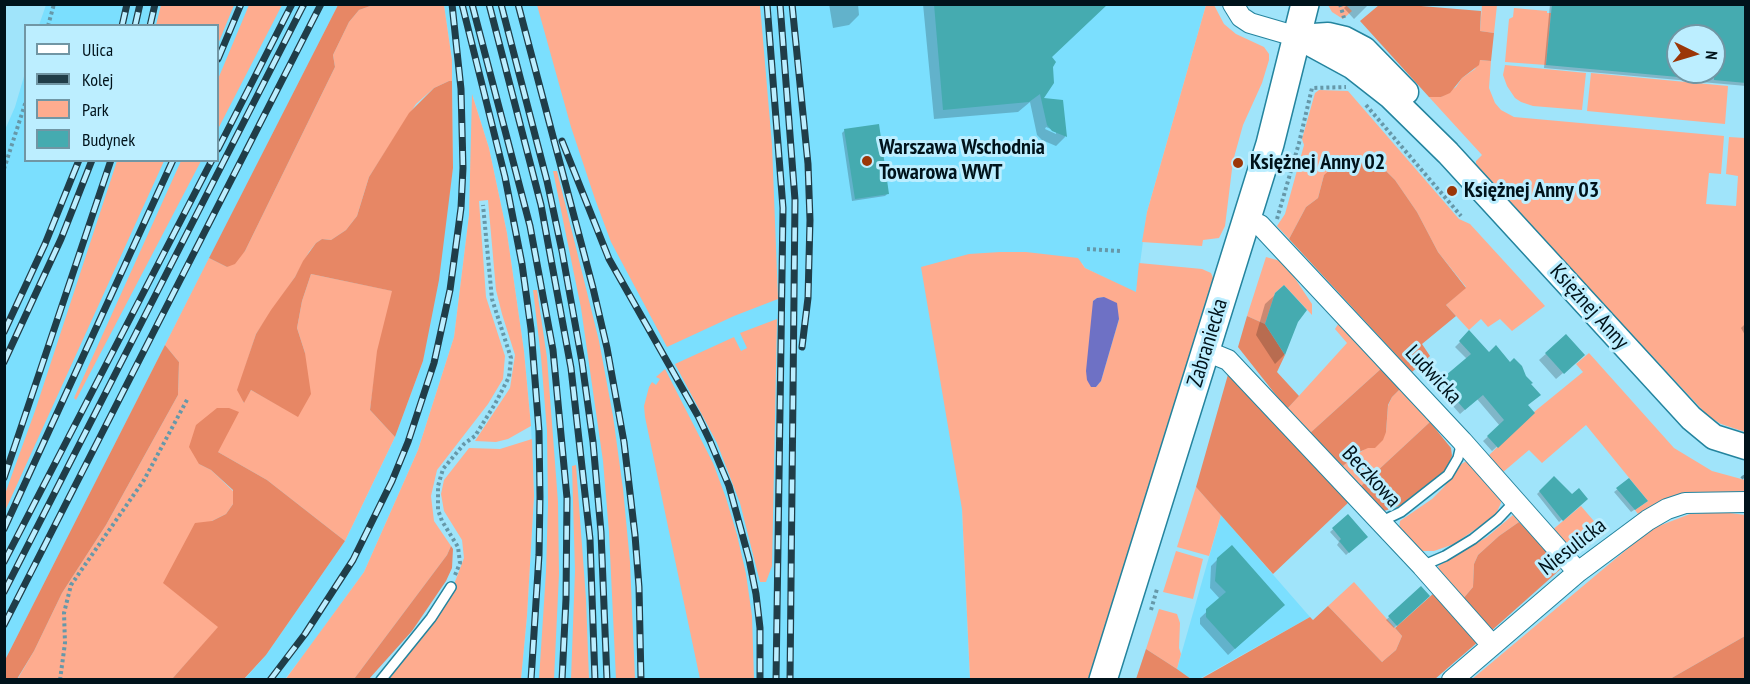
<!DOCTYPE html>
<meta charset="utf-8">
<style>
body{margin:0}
#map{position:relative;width:1750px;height:684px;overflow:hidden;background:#a0e4fa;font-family:"PT Sans Narrow",sans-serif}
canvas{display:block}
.frame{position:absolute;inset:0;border:6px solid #00131b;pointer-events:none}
.legend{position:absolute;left:24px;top:24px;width:195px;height:138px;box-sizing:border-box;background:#bceeff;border:2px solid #7196a4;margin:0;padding:8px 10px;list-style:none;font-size:18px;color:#00131b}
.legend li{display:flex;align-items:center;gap:12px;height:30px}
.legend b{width:30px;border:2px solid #7196a4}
.north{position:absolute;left:1666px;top:24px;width:60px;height:60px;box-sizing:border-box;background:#bceeff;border:2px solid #7196a4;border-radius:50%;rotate:95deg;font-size:16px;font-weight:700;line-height:24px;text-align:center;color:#00131b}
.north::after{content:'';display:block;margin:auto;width:21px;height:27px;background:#9b3607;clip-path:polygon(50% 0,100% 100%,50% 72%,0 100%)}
</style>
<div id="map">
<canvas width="1750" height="684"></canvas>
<div class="frame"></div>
<ul class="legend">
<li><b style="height:8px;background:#fff"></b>Ulica</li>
<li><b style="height:8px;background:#203d48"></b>Kolej</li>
<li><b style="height:16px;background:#feac8f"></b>Park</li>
<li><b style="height:16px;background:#45abb0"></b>Budynek</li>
</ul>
<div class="north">N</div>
</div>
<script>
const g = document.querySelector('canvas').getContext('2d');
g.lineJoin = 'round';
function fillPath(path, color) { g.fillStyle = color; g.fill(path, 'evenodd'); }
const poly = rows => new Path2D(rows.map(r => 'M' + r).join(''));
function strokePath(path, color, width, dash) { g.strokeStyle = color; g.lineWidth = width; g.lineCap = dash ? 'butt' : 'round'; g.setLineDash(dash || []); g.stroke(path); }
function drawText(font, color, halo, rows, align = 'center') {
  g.font = font + ' "PT Sans Narrow",sans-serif'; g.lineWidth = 6; g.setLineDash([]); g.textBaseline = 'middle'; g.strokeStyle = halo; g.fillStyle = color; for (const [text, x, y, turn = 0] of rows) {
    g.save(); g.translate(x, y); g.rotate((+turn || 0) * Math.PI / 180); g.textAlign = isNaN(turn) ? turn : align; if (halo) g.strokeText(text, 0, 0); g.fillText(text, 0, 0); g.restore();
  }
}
const built = poly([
 [46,5,338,5,5,660,4,132,15,107,25,73,26,160,218,160,218,26,39,25],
 [444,5,1206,5,1147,212,1136,293,1085,268,1082,263,962,509,970,679,521,679,527,616,534,496,531,426,524,351,507,233,489,148,473,97,469,215,454,337,418,450,364,572,306,652,285,679,244,680,266,655,345,541,395,437,423,361,453,168,452,60],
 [1221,515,1310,617,1199,679,1191,679,1177,669]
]);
const green = poly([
 [161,5,161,4,234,5,218,44,218,26,156,25],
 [249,5,282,5,218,129,218,79],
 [373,5,444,5,452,60,452,81,449,81,434,88,416,104,369,177,357,216,346,230,331,240,322,239,316,243,309,252,295,277,256,334,244,371,243,403,251,390,298,416,305,353,297,328,302,301,311,274,393,291,378,351,370,410,395,437,345,541,267,480,218,452,199,464,211,470,233,491,233,504,226,514,212,521,219,627,172,679,17,680,34,651,62,593,106,525,178,395,179,362,165,345,209,258,227,267,245,251,335,67,333,55,349,22,359,10],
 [537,5,760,5,772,145,778,299,734,316,667,347,611,242,595,199,571,127],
 [1206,5,1214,5,1224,24,1236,34,1264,47,1269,54,1269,60,1262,83,1243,125,1233,161,1225,226,1219,238,1203,240,1202,246,1142,242,1147,212],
 [1328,5,1346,5,1352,11,1343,19,1332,12],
 [1482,5,1497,5,1494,33,1480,31],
 [1514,8,1547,11,1547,13,1551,13,1546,65,1505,62,1509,19,1513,17],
 [1480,60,1491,61,1489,88,1495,103,1501,110,1514,117,1724,136,1721,174,1709,173,1706,204,1736,206,1738,176,1726,174,1729,137,1745,138,1745,432,1721,424,1708,416,1513,207,1476,164,1476,161,1482,155,1429,97,1441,97,1456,87,1462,78,1475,69],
 [1505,65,1586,73,1582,110,1533,106,1521,102,1515,98,1507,86,1503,75],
 [1591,73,1728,86,1725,124,1587,111],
 [1319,90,1348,91,1459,219,1470,224,1545,306,1512,331,1500,319,1488,327,1481,319,1469,330,1446,305,1466,287,1438,252,1417,212,1395,180,1379,164,1324,175,1318,198,1306,207,1289,239,1277,226,1285,214,1304,145,1302,139,1315,93],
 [472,94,489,148,507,233,524,351,531,426,508,439,496,442,475,441,510,388,515,355,502,314,496,290,488,200,479,201,486,297,505,356,503,379,488,404,437,470,431,496,434,521,451,546,447,555,354,679,285,680,364,572,418,450,454,337,469,215],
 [117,161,164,161,5,511,5,494,35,411],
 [181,161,201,161,76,400,74,398],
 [553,171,557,171,599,341,613,416,623,489,630,562,635,679,616,679,609,532,603,461,581,308],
 [1000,252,1026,252,1078,258,1085,268,1136,292,1139,263,1202,269,1211,273,1215,283,1091,679,970,679,962,509,921,267,969,254],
 [1104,297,1119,319,1101,381,1096,387,1093,301,1097,298],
 [1266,257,1284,262,1312,304,1312,315,1284,285,1275,293,1265,324,1247,316],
 [533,290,537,290,547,358,558,502,559,574,554,679,539,679,546,572,548,504,547,431,541,357],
 [777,319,772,566,766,582,760,582,740,503,717,443,675,364,734,337,741,351,747,348,740,333],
 [1340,321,1351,330,1377,365,1383,367,1309,434,1287,409,1347,343,1335,329],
 [1589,353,1674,448,1712,471,1745,480,1745,495,1683,496,1667,499,1638,514,1635,510,1648,501,1586,425,1542,463,1529,450,1502,473,1487,457,1534,412,1583,372,1576,364],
 [665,369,713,463,726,498,737,535,746,574,752,616,754,679,700,679,645,417,644,406,649,387,652,382,656,385,660,379,656,377],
 [1401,388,1430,422,1361,486,1343,466,1386,432,1388,406,1392,397],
 [532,439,534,496,527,616,521,679,386,680,427,631,450,595,464,558,462,540,444,511,441,494,444,480,469,448,500,449],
 [1468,460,1500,492,1501,503,1495,516,1454,544,1434,551,1421,551,1399,528,1400,521,1432,499,1444,487,1460,465],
 [576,465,586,599,589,679,571,679,575,571,572,466],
 [1196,487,1221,515,1209,556,1177,547],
 [1581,506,1605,534,1574,556,1551,531],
 [1723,512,1745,515,1745,636,1670,679,1471,680,1651,529,1690,514],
 [1513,515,1519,522,1499,536,1478,555,1474,564,1473,587,1462,600,1442,577,1438,566,1487,537],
 [1176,551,1203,559,1193,599,1163,592],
 [1354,582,1402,636,1396,650,1382,662,1328,606],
 [1159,609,1177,614,1180,623,1179,648,1181,654,1177,669,1146,649]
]);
const forest = poly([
 [338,5,373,5,359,10,349,22,333,55,335,67,245,251,235,264,227,267,209,258],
 [1379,5,1409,5,1481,11,1480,31,1494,33,1491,61,1480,60,1479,65,1462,78,1450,93,1441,97,1429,97,1360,21],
 [449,81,452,81,453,168,439,280,423,361,395,437,370,410,377,351,392,291,311,274,302,301,297,328,305,353,311,394,298,417,251,390,244,403,237,390,256,334,271,310,295,277,303,261,316,243,322,239,331,240,346,230,357,216,369,177,409,113,434,88],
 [1353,160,1379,164,1395,180,1417,212,1438,252,1466,288,1446,305,1456,316,1422,344,1430,356,1412,372,1289,239,1306,207,1318,198,1324,175,1332,168],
 [1247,316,1265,324,1285,355,1277,372,1299,396,1287,409,1238,347],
 [165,345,179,362,178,395,106,525,62,593,34,651,17,679,5,679,5,660],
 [1383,367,1401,388,1392,397,1388,405,1386,432,1383,440,1375,448,1368,448,1359,452,1343,466,1309,434],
 [1229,371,1350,501,1273,574,1196,487],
 [217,408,229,408,239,412,218,452,267,480,345,541,266,655,244,679,172,679,218,627,163,583,195,523,212,521,226,514,233,504,233,490,211,470,199,464,189,447,196,425],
 [1430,422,1451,448,1452,456,1446,470,1432,484,1406,504,1384,511,1361,486],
 [1519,522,1563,567,1490,632,1462,600,1473,587,1474,564,1478,555,1499,536],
 [451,546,453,549,452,568,446,581,412,631,369,679,354,679,447,555],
 [1434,593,1479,641,1435,679,1199,680,1310,617,1313,620,1328,606,1382,662,1396,650,1402,636,1395,628],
 [1745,636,1745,679,1670,679],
 [1146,649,1177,669,1191,679,1136,679]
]);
const water = poly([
 [1104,297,1117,303,1119,319,1101,381,1096,387,1091,387,1087,380,1086,371,1093,301,1097,298]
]);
const shadow = poly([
 [829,4,858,4,859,15,849,25,833,28],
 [923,4,1097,4,1050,57,1053,83,1041,99,1062,101,1065,137,1056,146,1042,140,1037,135,1030,102,1018,112,934,119],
 [1046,127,1056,131,1056,134,1045,129],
 [1348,4,1369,4,1354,19,1344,8],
 [1550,4,1746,4,1746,86,1544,68],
 [1678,36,1714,36,1714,72,1678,72],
 [845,130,888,193,885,196,852,201,842,133],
 [1276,294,1297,322,1284,355,1275,364,1256,335,1265,304],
 [1745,324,1746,324,1746,337,1741,328],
 [1469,333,1533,413,1492,451,1483,441,1500,426,1477,399,1460,414,1436,387,1467,359,1455,347],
 [1566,336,1577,361,1556,379,1539,360],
 [1554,478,1572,496,1586,499,1559,522,1537,494],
 [1629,480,1643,504,1631,512,1614,492],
 [1348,516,1366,537,1346,555,1337,545,1339,542,1330,532],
 [1218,559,1277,611,1228,655,1200,624,1200,618,1220,599,1210,588,1211,566],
 [1421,588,1428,596,1394,628,1386,620]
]);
const building = poly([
 [934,4,1108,4,1052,57,1056,62,1053,67,1054,83,1044,98,1063,100,1067,137,1052,131,1047,125,1040,94,1029,102,943,110],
 [1552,4,1746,4,1746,83,1714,80,1714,36,1678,36,1678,77,1546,65],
 [879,124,889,194,855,199,844,129],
 [1284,285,1307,310,1298,322,1285,355,1265,324,1275,293],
 [1469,330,1489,352,1496,345,1510,362,1514,358,1522,366,1526,376,1533,383,1531,384,1541,395,1528,405,1535,413,1498,448,1487,436,1504,420,1483,395,1465,410,1439,381,1471,354,1459,341],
 [1566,334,1585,355,1564,374,1545,353],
 [1554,476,1572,494,1579,488,1588,499,1563,521,1539,491],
 [1629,478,1648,501,1635,510,1616,488],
 [1348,514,1368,537,1349,553,1339,541,1341,539,1332,528],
 [1232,545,1285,605,1235,649,1206,617,1206,609,1226,592,1215,581,1217,558],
 [1421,586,1430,596,1397,626,1388,616]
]);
const path = poly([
 [1340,4,1344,18],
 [48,26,54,4],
 [1366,105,1461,216],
 [4,169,26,101],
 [1277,219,1299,143,1312,88,1346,87],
 [1087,249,1120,251],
 [1742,476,1746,481],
 [455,575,460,563,458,547,442,521,438,510,438,486,443,469,464,444,475,436,495,404,509,377,511,358,492,299,483,205],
 [1151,610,1157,589],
 [60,680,65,643,64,613,71,585,144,480,188,398]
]);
const service = poly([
 [1380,522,1401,512,1448,475,1458,458,1462,441],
 [1422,566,1445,556,1473,539,1498,519,1515,501],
 [381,680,431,618,451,587]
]);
const minor = poly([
 [1233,4,1241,17,1250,23,1298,37],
 [1247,219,1260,225,1462,441,1578,572],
 [1206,351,1228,360,1422,566,1492,645],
 [1452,680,1578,572,1648,520,1667,509,1685,503,1746,502]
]);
const tertiary = poly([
 [1298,37,1353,67,1390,96,1448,153,1691,418,1714,437,1746,447],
 [1298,37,1328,35,1345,39,1364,49,1406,92]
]);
const secondary = poly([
 [1103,680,1270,144,1305,4]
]);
const rail = poly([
 [462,4,505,177,522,264,531,329,539,431,540,497,539,555,531,680],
 [472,4,530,226,553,350,567,498,566,599,562,680],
 [489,4,541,205,571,368,590,539,595,680],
 [501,4,547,181,562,251,582,362,593,442,601,532,607,680],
 [518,4,593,288,607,348,624,442,635,535,639,587,641,680],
 [767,4,783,208,776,680],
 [780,4,795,200,790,680],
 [792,4,808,164,810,220,808,298,802,347],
 [122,26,127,4],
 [135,26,140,4],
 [150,26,155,4],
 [218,59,241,4],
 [562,141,609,259,698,416,710,441,729,486,749,559,756,594,760,628,760,680],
 [218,149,292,4],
 [4,332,45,244,79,160],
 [4,362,61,239,92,160],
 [4,478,111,160],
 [4,529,173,160],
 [4,562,212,160],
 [4,592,304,4],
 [4,625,321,4],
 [270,680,305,634,353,560,392,481,408,442,434,363,450,290,461,208,463,168,461,89,452,4]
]);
const markers = [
 [867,161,6,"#9b3607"],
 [1238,163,6,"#9b3607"],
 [1452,191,6,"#9b3607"]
];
const poiNames = [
 ["Warszawa Wschodnia",879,148],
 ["Towarowa WWT",879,173],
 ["Księżnej Anny 02",1250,163],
 ["Księżnej Anny 03",1464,191]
];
const streetNames = [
 ["Księżnej Anny",1589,307,48],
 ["Zabraniecka",1208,343,-73],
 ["Ludwicka",1433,375,47],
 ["Beczkowa",1371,477,47],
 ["Niesulicka",1573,547,-38]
];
fillPath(built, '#7bdffe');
fillPath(green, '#feac8f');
fillPath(forest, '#e78765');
fillPath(water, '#6e71c5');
fillPath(shadow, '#0003');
fillPath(building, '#45abb0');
strokePath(service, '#24849e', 12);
strokePath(minor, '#24849e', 22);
strokePath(tertiary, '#24849e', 27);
strokePath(secondary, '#24849e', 30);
strokePath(path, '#6698a9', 4, [3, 3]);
strokePath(service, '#fff', 9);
strokePath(minor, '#fff', 20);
strokePath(tertiary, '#fff', 24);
strokePath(secondary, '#fff', 27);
strokePath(rail, '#203d48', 7);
strokePath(rail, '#bceeff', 4.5, [14]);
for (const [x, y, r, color] of markers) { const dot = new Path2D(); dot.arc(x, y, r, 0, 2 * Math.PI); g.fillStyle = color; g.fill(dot); strokePath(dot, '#bceeff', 2); }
drawText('bold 22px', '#00131b', '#bceeff', poiNames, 'left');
drawText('22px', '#00131b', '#bceeff', streetNames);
</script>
